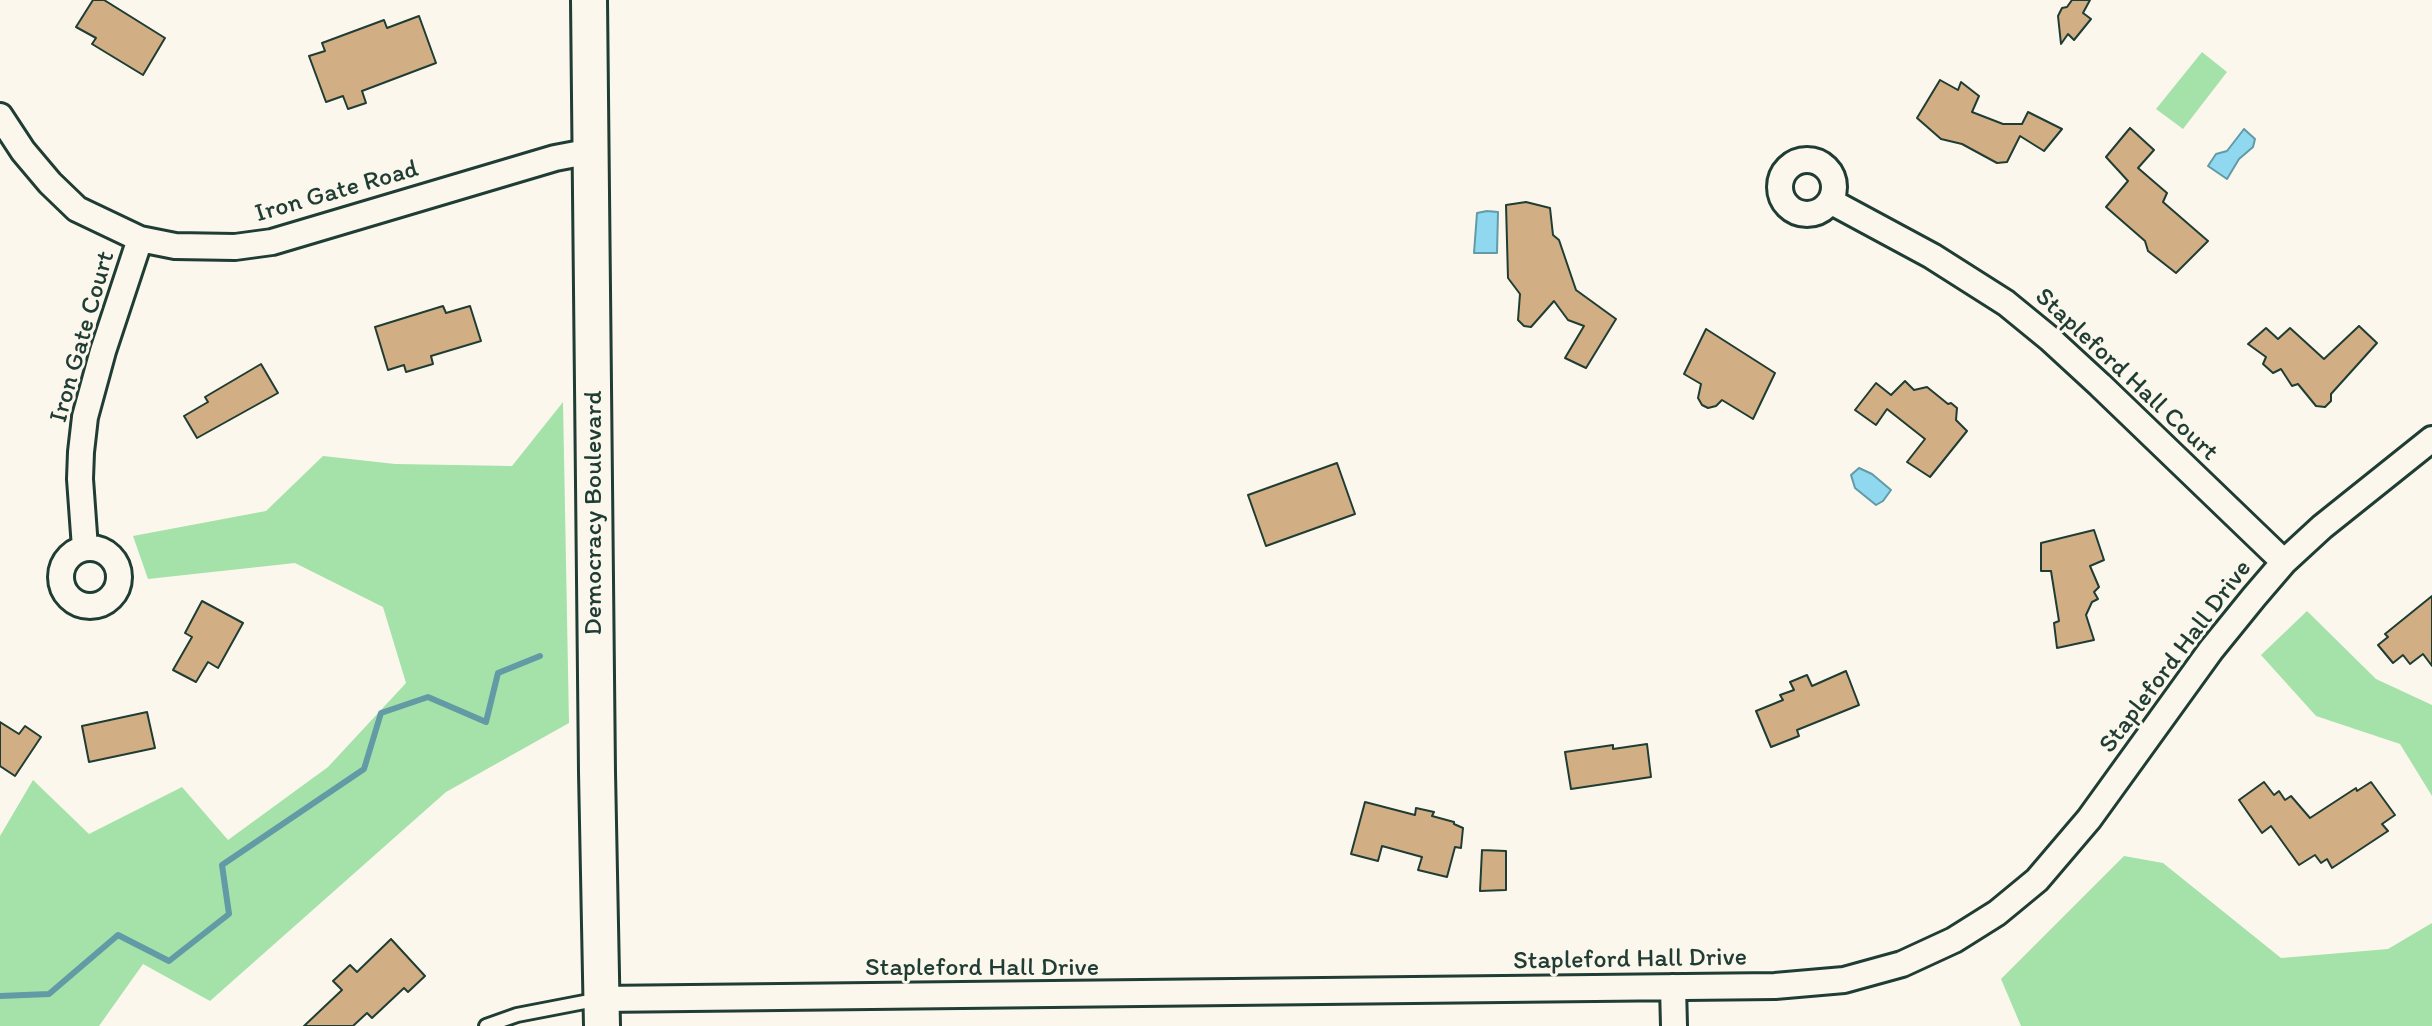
<!DOCTYPE html>
<style>
body{margin:0}
canvas{display:block;background:#fbf7ec}
</style>
<canvas width="2432" height="1026"></canvas>
<script>
const g = document.querySelector('canvas').getContext('2d');
g.lineJoin = 'round';
function fillPath(path, color) { g.fillStyle = color; g.fill(path, 'evenodd'); }
const poly = rows => new Path2D(rows.map(r => 'M' + r).join(''));
function strokePath(path, color, width, dash) { g.strokeStyle = color; g.lineWidth = width; g.lineCap = dash ? 'butt' : 'round'; g.setLineDash(dash || []); g.stroke(path); }
function drawText(font, color, halo, rows, align = 'center') {
  g.font = font + ' Itim,sans-serif'; g.lineWidth = 6; g.setLineDash([]); g.textBaseline = 'middle'; g.strokeStyle = halo; g.fillStyle = color; for (const [text, x, y, turn = 0] of rows) {
    g.save(); g.translate(x, y); g.rotate((+turn || 0) * Math.PI / 180); g.textAlign = isNaN(turn) ? turn : align; if (halo) g.strokeText(text, 0, 0); g.fillText(text, 0, 0); g.restore();
  }
}
const green = poly([
 [2202,52,2227,72,2183,129,2156,109],
 [563,402,569,723,446,792,210,1001,143,964,99,1026,0,1026,0,836,33,780,89,834,182,787,228,840,328,767,406,683,383,607,295,563,148,579,133,536,266,511,323,456,395,464,512,466],
 [2307,611,2376,679,2432,705,2432,796,2400,744,2316,716,2261,655],
 [2124,856,2163,863,2281,958,2388,949,2432,923,2432,1026,2021,1026,2001,979]
]);
const water = poly([
 [2244,129,2255,139,2253,147,2239,159,2227,179,2208,166,2216,154,2227,151,2244,129],
 [1487,211,1498,212,1497,253,1474,253,1477,213,1487,211],
 [1859,468,1872,474,1891,490,1883,501,1876,505,1855,488,1851,475,1859,468]
]);
const stream = poly([
 [0,996,49,994,118,935,169,961,229,914,222,865,364,769,381,713,428,697,486,722,498,673,540,656]
]);
const building = poly([
 [93,0,104,0,165,38,143,75,92,44,96,38,76,27,93,0],
 [2072,0,2090,0,2083,13,2091,19,2074,40,2068,34,2061,44,2058,16,2062,8,2067,7,2072,0],
 [419,16,436,63,362,91,366,103,348,109,343,96,326,102,309,56,325,51,322,43,384,20,387,28,419,16],
 [1940,80,1958,90,1961,82,1979,96,1972,112,2003,124,2022,124,2028,112,2062,129,2044,151,2020,136,2007,162,1997,163,1962,144,1941,139,1917,118,1940,80],
 [2130,128,2154,150,2138,168,2167,193,2163,202,2208,241,2176,273,2148,251,2145,241,2106,207,2128,181,2106,157,2130,128],
 [1526,202,1550,208,1553,235,1559,240,1576,290,1616,319,1586,368,1565,358,1584,326,1568,320,1554,301,1531,327,1524,326,1518,320,1520,294,1508,278,1506,205,1526,202],
 [443,306,446,313,470,306,481,341,431,356,433,364,406,372,404,365,388,370,375,327,443,306],
 [2359,326,2377,343,2331,394,2331,401,2325,407,2316,406,2298,384,2292,386,2281,369,2273,373,2263,364,2266,357,2248,344,2266,328,2278,339,2290,328,2324,359,2359,326],
 [1706,329,1775,373,1753,419,1722,400,1716,406,1708,408,1702,405,1698,398,1701,384,1684,374,1706,329],
 [261,364,278,393,197,438,184,416,208,402,205,397,261,364],
 [1905,381,1914,390,1927,387,1948,404,1951,403,1957,408,1956,420,1967,431,1930,477,1907,462,1925,439,1887,409,1876,425,1855,410,1876,383,1891,395,1905,381],
 [1337,463,1355,514,1266,546,1248,495,1337,463],
 [2094,530,2104,560,2090,566,2099,587,2094,592,2098,599,2092,602,2086,615,2094,640,2057,648,2054,623,2059,621,2051,571,2041,571,2041,543,2094,530],
 [2432,596,2432,666,2423,654,2410,664,2403,655,2393,663,2378,645,2388,637,2385,634,2432,596],
 [202,601,243,623,218,668,208,662,196,682,173,670,192,637,185,633,202,601],
 [1846,671,1859,705,1797,730,1799,736,1771,747,1756,711,1783,700,1780,695,1794,690,1790,682,1807,675,1812,686,1846,671],
 [147,712,155,748,89,762,82,726,147,712],
 [0,722,19,734,25,726,41,737,15,776,0,766,0,722],
 [1647,744,1651,777,1571,789,1565,752,1613,745,1613,749,1647,744],
 [2264,782,2274,795,2279,791,2285,800,2291,796,2310,818,2356,788,2357,791,2371,782,2395,815,2382,824,2388,831,2332,868,2327,859,2321,863,2315,855,2299,865,2271,826,2262,833,2239,800,2264,782],
 [1365,802,1415,815,1416,808,1434,812,1432,816,1454,822,1454,824,1463,828,1461,848,1455,847,1447,877,1418,870,1422,857,1382,846,1378,861,1351,854,1365,802],
 [1482,850,1506,851,1506,890,1480,891,1482,850],
 [391,939,425,976,408,992,404,988,372,1018,367,1013,353,1026,304,1026,342,990,333,981,350,965,357,972,391,939]
]);
const lane = poly([
 [486,1026,517,1015,600,999]
]);
const street = poly([
 [0,116,23,151,50,183,77,209,140,239,175,246,235,247,272,242,555,158,592,151],
 '1780 187a27 27 0 1 1 54 0a27 27 0 1 1-54 0Z',
 [1830,201,1932,256,2006,303,2050,339,2100,385,2284,562],
 '61 577a29 29 0 1 1 58 0a29 29 0 1 1-58 0Z',
 [85,548,80,479,81,452,85,417,103,351,140,239],
 [1673,987,1674,1026],
 [600,999,1775,986,1844,980,1902,964,1954,940,1997,913,2037,880,2089,819,2211,650,2254,597,2284,562,2322,527,2432,439]
]);
const secondary = poly([
 [589,0,597,772,602,1026]
]);
const streetNames = [
 ["Iron Gate Road",337,192,-16],
 ["Iron Gate Court",83,337,-74],
 ["Stapleford Hall Court",2126,375,43],
 ["Democracy Boulevard",594,513,-90],
 ["Stapleford Hall Drive",2176,657,-53],
 ["Stapleford Hall Drive",1630,960,-1],
 ["Stapleford Hall Drive",982,968]
];
fillPath(green, '#a4e2aa');
fillPath(water, '#8fd8f0');
strokePath(water, '#629aa5', 2);
strokePath(stream, '#629aa5', 6);
fillPath(building, '#d1ae83');
strokePath(building, '#1f3d34', 2);
strokePath(lane, '#1f3d34', 18);
strokePath(street, '#1f3d34', 30);
strokePath(secondary, '#1f3d34', 40);
strokePath(lane, '#fbf7ec', 12);
strokePath(street, '#fbf7ec', 24);
strokePath(secondary, '#fbf7ec', 34);
drawText('26px', '#1f3d34', '#fbf7ec', streetNames);
</script>
